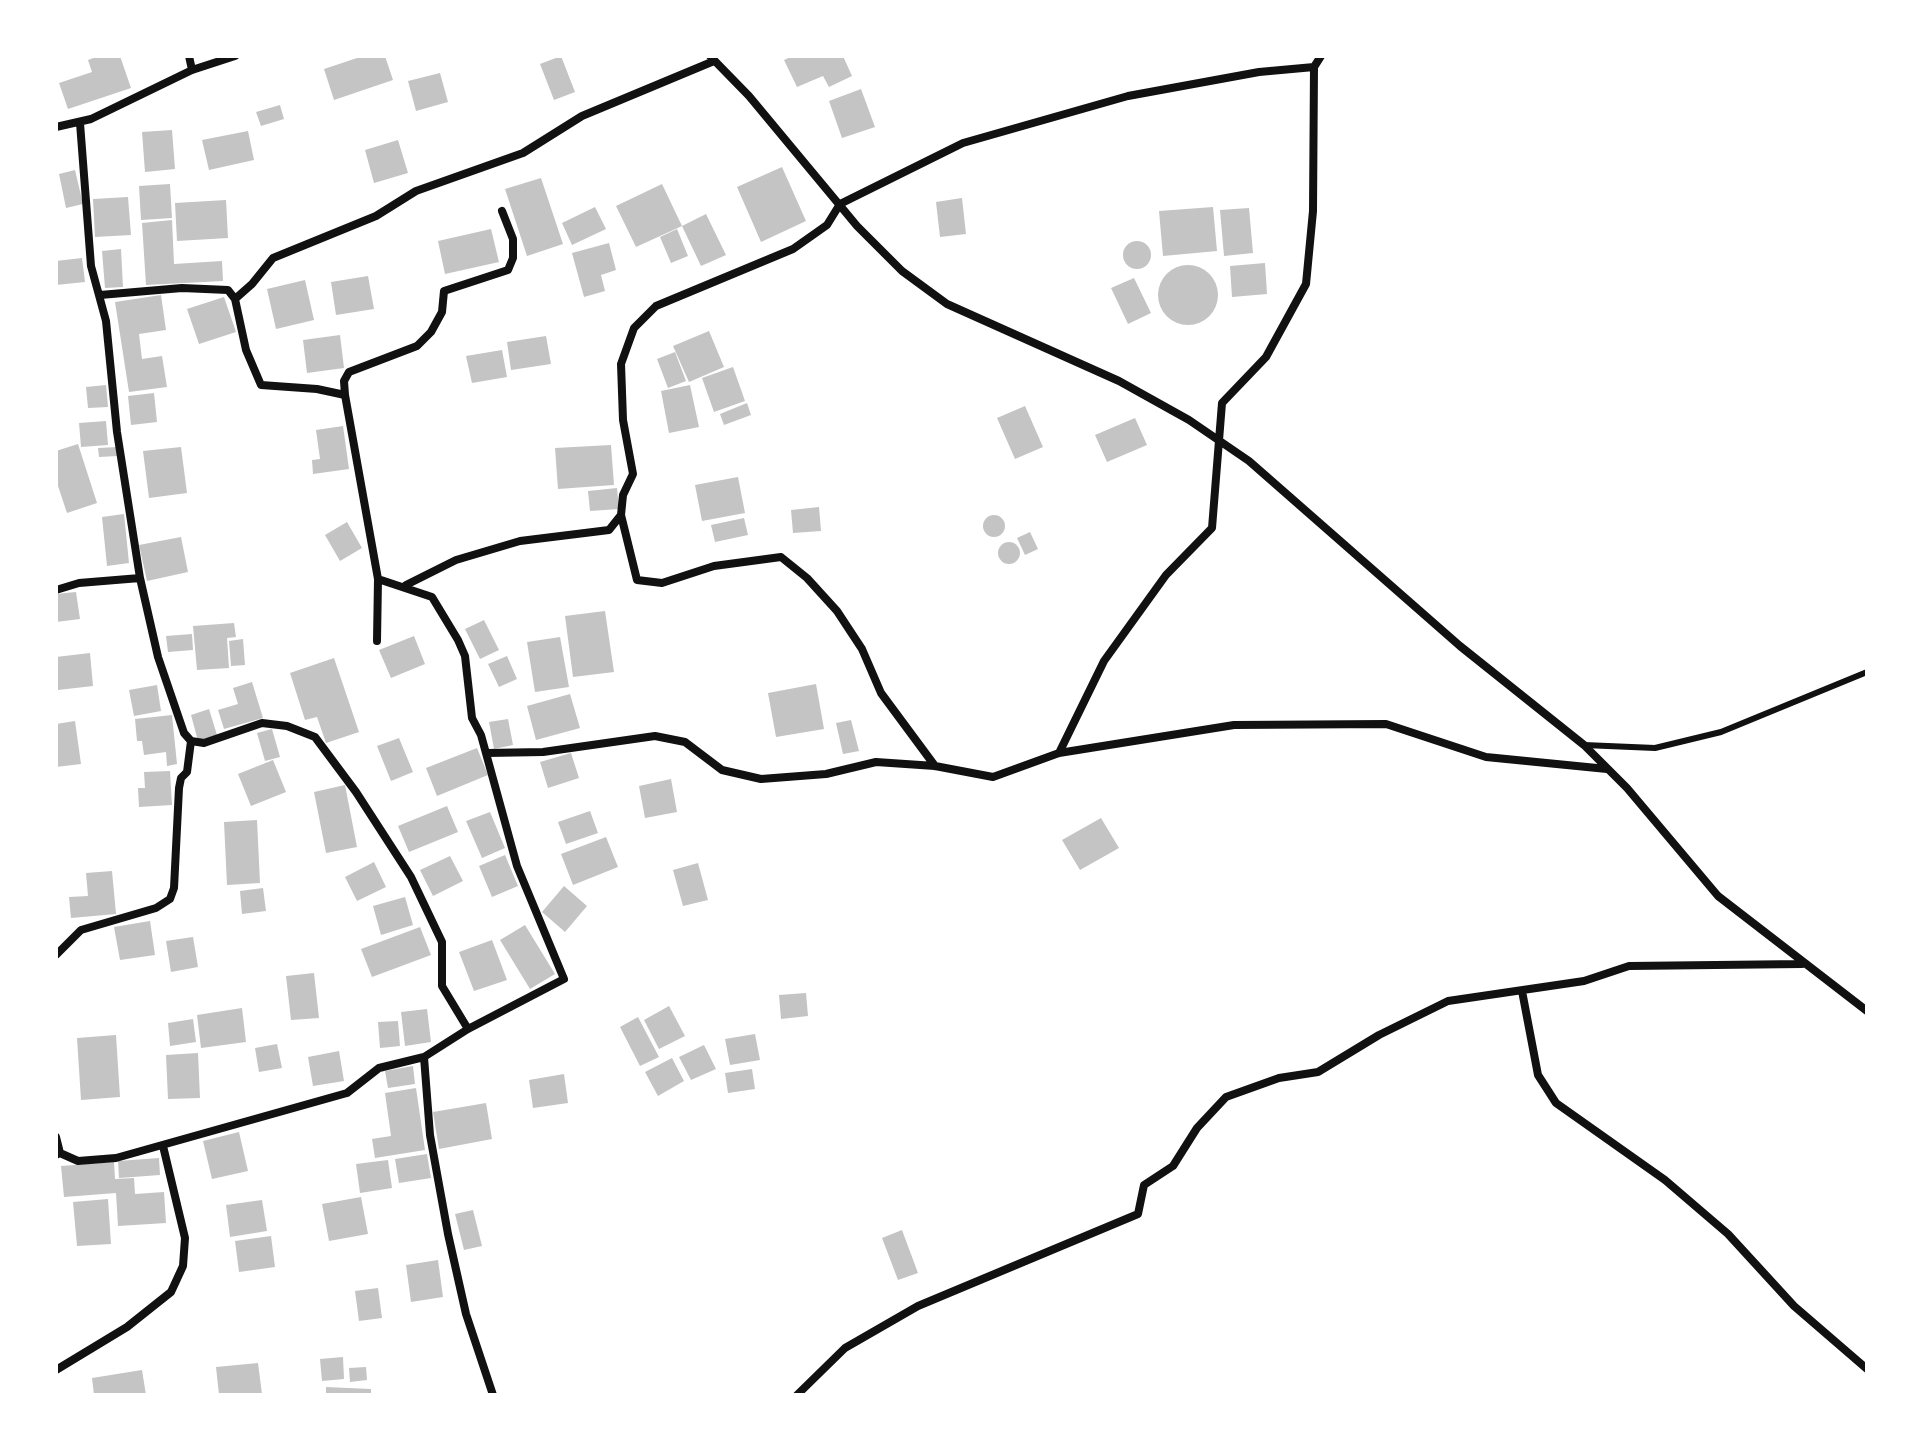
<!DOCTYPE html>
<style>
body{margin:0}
#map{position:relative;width:1923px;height:1451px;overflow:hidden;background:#fff;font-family:Jost,sans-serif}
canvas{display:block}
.frame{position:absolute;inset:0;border:58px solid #fff;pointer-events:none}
</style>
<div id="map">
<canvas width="1923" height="1451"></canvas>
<div class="frame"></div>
</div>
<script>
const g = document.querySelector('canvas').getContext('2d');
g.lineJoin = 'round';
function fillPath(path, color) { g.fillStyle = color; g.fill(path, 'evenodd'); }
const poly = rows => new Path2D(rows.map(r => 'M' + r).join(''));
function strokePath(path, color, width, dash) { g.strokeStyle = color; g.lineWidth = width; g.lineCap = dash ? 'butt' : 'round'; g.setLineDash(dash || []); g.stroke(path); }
const building = poly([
 [99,56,120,56,131,88,68,109,59,83,92,72,88,60],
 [363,56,385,56,393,80,334,100,324,69],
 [561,56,575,92,554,100,540,64],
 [793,56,843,56,852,76,829,87,823,76,797,87,784,60],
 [440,73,448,102,416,111,408,81],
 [861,89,875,127,842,138,829,101],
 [280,105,284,119,261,126,256,112],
 [172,130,175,169,145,172,142,132],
 [248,131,254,160,209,170,202,140],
 [398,140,408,173,374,183,365,150],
 [782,167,806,221,761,242,737,187],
 [75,170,83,204,66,208,59,174],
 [541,178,563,244,527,256,505,189],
 [170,184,172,218,141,220,139,186],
 [662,184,682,226,706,214,726,255,701,266,682,226,636,247,616,206],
 [128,197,131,235,95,237,93,199],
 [962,198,966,234,940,237,936,202],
 [226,200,228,238,177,241,175,203],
 [595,207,606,229,572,245,562,223],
 [1213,207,1217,251,1163,256,1159,211],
 [1249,208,1253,253,1224,256,1220,210],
 [172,220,174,264,222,261,223,281,146,285,142,223],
 [491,229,499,262,445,274,438,241],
 [677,229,688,256,671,263,660,237],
 '1123 255a14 14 0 1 1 28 0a14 14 0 1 1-28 0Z',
 [609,243,616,270,601,275,605,291,584,297,572,253],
 [121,249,123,287,105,288,102,251],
 [82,258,85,282,56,285,56,261],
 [1265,263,1267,294,1232,297,1230,266],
 '1158 295a30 30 0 1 1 60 0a30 30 0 1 1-60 0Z',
 [368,276,374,309,336,315,331,282],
 [1134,278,1151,313,1128,324,1111,288],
 [305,280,314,320,276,329,267,289],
 [161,295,166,330,139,334,142,359,162,356,167,387,129,392,115,302],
 [224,297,236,332,199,344,187,309],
 [709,331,724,367,689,382,673,346],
 [340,335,344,368,307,373,303,340],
 [546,336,551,364,511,370,507,342],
 [502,350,507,377,472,383,466,356],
 [675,352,686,381,668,388,657,359],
 [733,367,745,401,714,412,702,378],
 [106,385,108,407,88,408,86,387],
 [690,385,699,427,669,433,661,391],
 [154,393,157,422,131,425,128,396],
 [747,403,751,415,724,425,720,414],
 [1025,406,1043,447,1015,459,997,418],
 [1135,418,1147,445,1107,462,1095,435],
 [106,421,108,445,81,447,79,423],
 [343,426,349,469,313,474,312,460,320,459,316,430],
 [78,444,97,503,67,513,56,480,56,451],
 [611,445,614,485,558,489,555,448],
 [117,447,118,456,99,457,98,448],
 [181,447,187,493,149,498,143,451],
 [738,477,745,513,702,521,695,485],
 [617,488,619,509,590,511,588,491],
 [819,507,821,531,793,533,791,510],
 [124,514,129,563,107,566,102,517],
 '983 526a11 11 0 1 1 22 0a11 11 0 1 1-22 0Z',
 [744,518,748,535,715,542,711,525],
 [347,522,362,548,340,561,325,535],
 [1030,532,1038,549,1025,555,1017,538],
 [181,537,188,572,147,581,139,545],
 '998 553a11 11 0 1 1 22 0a11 11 0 1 1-22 0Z',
 [76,592,80,619,56,622,56,594],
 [605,611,614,672,573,677,565,616],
 [484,620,499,650,480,659,465,629],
 [234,623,236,637,227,638,229,668,197,670,193,626],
 [192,634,193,650,168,652,166,636],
 [414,636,425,664,391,678,379,650],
 [560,637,569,687,535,692,527,642],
 [243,639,245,665,231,666,229,641],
 [90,653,93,686,58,690,56,657],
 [507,656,517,679,499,687,488,664],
 [334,658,359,732,326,743,317,717,305,720,290,673],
 [252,682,263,718,224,729,218,710,238,704,233,688],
 [816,684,824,729,776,737,768,693],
 [157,685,161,711,134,716,129,690],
 [570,694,580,728,536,740,527,706],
 [209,709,217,735,198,741,191,715],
 [172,715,177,764,167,766,166,752,144,755,142,741,137,741,135,719],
 [508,719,513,745,494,749,489,722],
 [851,720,859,751,843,754,836,723],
 [75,721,81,764,56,767,56,724],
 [272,729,280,757,265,761,257,733],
 [399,738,413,772,391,781,377,746],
 [477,748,488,775,437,796,426,768],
 [571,753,579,778,548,788,540,762],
 [273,760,286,792,251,806,238,774],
 [170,771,172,805,139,807,138,788,145,788,144,772],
 [671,779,677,812,645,818,639,786],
 [345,785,357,847,326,853,314,792],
 [447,806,458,832,409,852,398,826],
 [590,811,598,833,566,844,558,822],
 [490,812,505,848,482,858,466,821],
 [1101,818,1119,848,1080,870,1062,840],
 [257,820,260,883,227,885,224,822],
 [606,837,618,867,573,885,561,854],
 [505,855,518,886,492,897,479,866],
 [450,856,463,881,433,896,420,870],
 [374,862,386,887,357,901,345,877],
 [698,863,708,900,683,906,673,870],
 [112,871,116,914,71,918,69,897,88,896,86,873],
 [564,886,587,906,565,932,542,912],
 [263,888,266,911,242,914,240,891],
 [405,897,413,925,381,935,373,906],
 [150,921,155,955,120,960,114,927],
 [525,925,555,974,530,989,500,940],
 [420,927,431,955,372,977,361,949],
 [193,937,198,967,171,972,166,941],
 [492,940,507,980,474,991,459,952],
 [314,973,319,1018,291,1020,286,976],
 [806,993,808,1016,781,1019,779,995],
 [669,1006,685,1036,659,1049,644,1020],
 [242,1008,246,1042,201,1048,197,1015],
 [427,1009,431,1042,405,1046,401,1012],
 [638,1017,659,1057,640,1066,620,1027],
 [193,1019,196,1042,170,1046,168,1023],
 [398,1021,400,1046,380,1048,378,1022],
 [755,1034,760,1060,730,1065,725,1039],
 [116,1035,120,1097,81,1100,77,1038],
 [277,1044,282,1068,259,1072,255,1048],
 [704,1045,716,1069,691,1080,679,1057],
 [339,1051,344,1081,313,1086,308,1057],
 [198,1053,200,1098,168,1099,166,1055],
 [672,1058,684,1081,658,1096,645,1072],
 [413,1066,415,1084,388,1088,385,1071],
 [752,1069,755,1089,728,1093,725,1073],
 [564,1074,568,1103,533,1108,529,1080],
 [416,1088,425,1150,375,1158,372,1139,391,1136,385,1093],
 [486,1103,492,1139,439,1149,433,1112],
 [239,1132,248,1171,212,1179,203,1141],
 [427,1154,431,1178,399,1183,395,1159],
 [159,1158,160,1175,119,1178,118,1161],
 [388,1160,392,1188,360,1193,356,1164],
 [114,1162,115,1179,134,1178,135,1194,164,1192,166,1223,118,1226,116,1193,64,1197,61,1166],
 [361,1197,368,1234,329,1241,322,1204],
 [108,1199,111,1244,77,1246,73,1202],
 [262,1200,267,1231,230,1237,226,1205],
 [473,1210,482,1246,464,1250,455,1214],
 [902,1230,918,1273,898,1280,882,1238],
 [271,1236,275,1267,239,1272,235,1241],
 [438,1260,443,1297,411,1302,406,1265],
 [378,1288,382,1318,359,1321,355,1291],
 [343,1357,344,1379,322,1381,320,1359],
 [258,1363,262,1394,219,1395,216,1367],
 [366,1367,367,1380,350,1382,349,1368],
 [142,1370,146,1395,94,1395,92,1378],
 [326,1387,371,1389,371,1395,326,1395]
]);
const service = poly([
 [1584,745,1655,748,1721,732,1867,672]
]);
const minor = poly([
 [189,56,192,70],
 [710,56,749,96,857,226,902,271,947,304,1119,381,1189,420,1249,461,1460,646,1584,745,1627,788,1718,896,1867,1011],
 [80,123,91,266,106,321,117,432,140,578],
 [56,127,91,119,192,70,235,56],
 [100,295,182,288,228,290,235,299,246,350,261,385,317,389,345,395,378,579,377,641],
 [235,299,252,284,273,258,376,216,416,191,523,153,582,116,714,61],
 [345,395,344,381,349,372,417,346,431,332,442,312,444,291,508,270,513,258,513,239,502,211],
 [621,515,637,580,662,583,714,566,781,557,807,578,837,611,862,649,881,693,935,766],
 [406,585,456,560,520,541,609,530,621,515,623,495,633,474,623,420,621,364,634,328,656,306,793,249,827,225,840,204,963,143,1128,96,1259,72,1314,67],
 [56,590,79,583,140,578,158,657,184,733,191,741,187,772,181,778,179,788,174,888,170,899,156,908,81,930,56,955],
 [191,741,204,743,262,723,287,726,315,737,356,792,411,877,442,942,442,986,468,1029],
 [487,753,543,752,655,736,685,742,722,770,761,779,826,774,876,762,935,766,993,777,1059,753,1234,725,1386,724,1486,757,1607,769],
 [1059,753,1104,661,1166,575,1212,528,1222,403,1266,357,1306,284,1313,211,1314,67,1321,56],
 [1522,991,1538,1075,1556,1103,1665,1180,1728,1234,1794,1306,1867,1369],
 [424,1057,430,1135,448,1234,466,1314,493,1395],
 [56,1137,60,1153],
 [56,1155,60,1153,78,1161,116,1158,347,1093,379,1068,424,1057,468,1029,564,979,517,866,481,735,472,718,465,656,458,640,432,597,378,579],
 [56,1370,127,1327,171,1292,183,1266,185,1238,163,1146],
 [797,1395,845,1348,918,1306,1138,1214,1144,1185,1173,1166,1197,1128,1226,1097,1279,1078,1318,1072,1379,1035,1448,1001,1584,981,1629,966,1802,964]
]);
fillPath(building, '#c4c4c4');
strokePath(service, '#111', 6);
strokePath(minor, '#111', 8);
</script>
